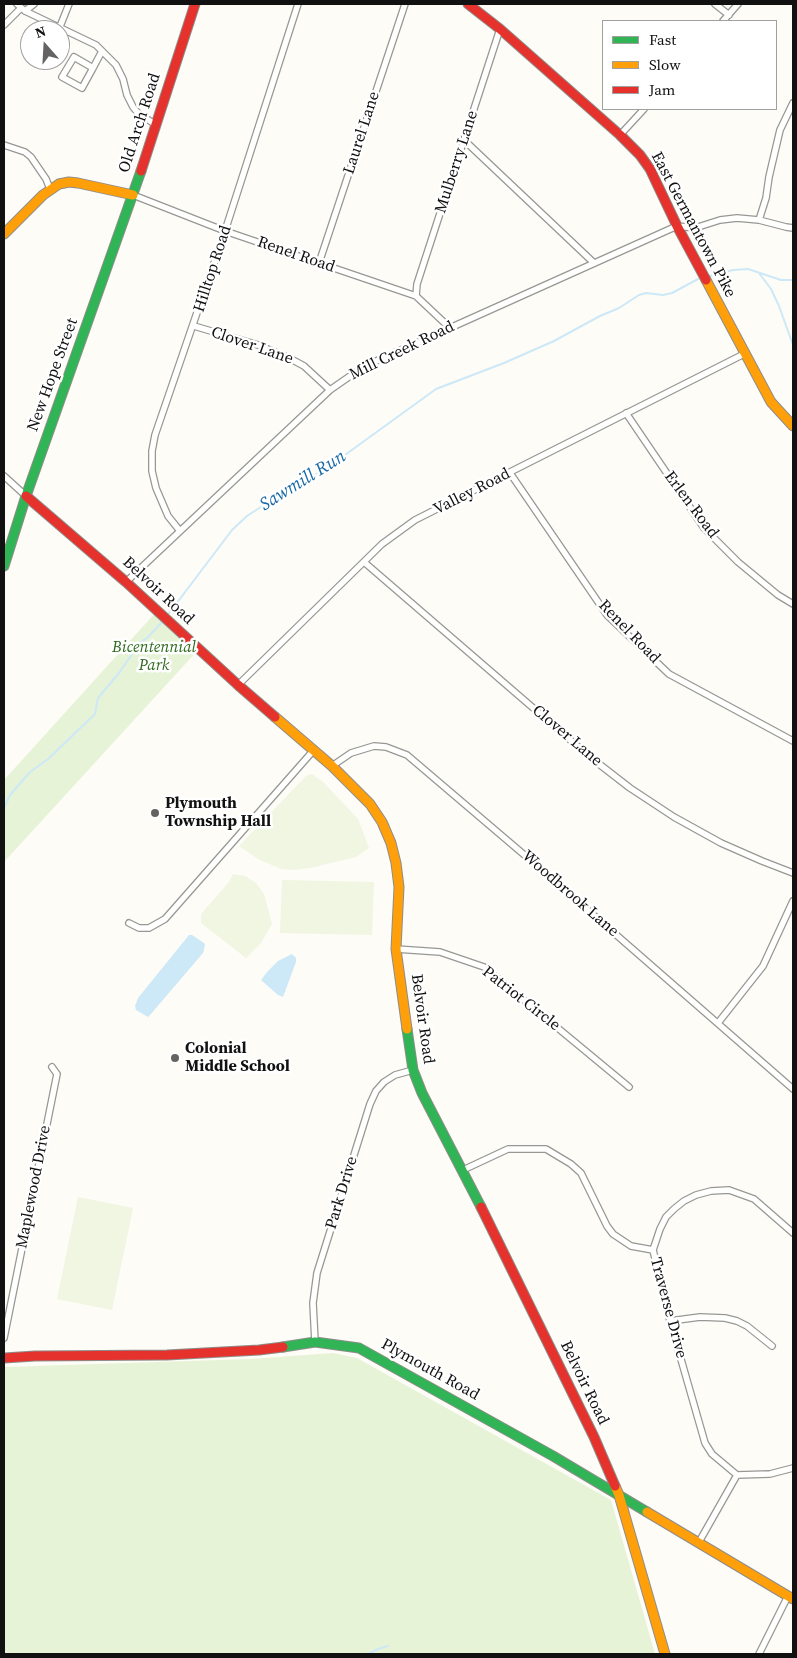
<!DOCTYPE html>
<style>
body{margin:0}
#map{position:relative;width:797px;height:1658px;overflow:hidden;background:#fdfcf7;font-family:"Source Serif 4",serif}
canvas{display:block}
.frame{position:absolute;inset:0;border:5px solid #111;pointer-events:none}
.legend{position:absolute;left:602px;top:20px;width:175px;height:90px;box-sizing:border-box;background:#fff;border:1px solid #a0a0a0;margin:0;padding:6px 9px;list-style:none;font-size:15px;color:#111}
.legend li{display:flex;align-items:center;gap:10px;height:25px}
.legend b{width:25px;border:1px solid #a0a0a0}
.north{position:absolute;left:20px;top:20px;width:50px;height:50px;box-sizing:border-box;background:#fff;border:1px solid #a0a0a0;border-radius:50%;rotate:341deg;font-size:14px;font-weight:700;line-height:20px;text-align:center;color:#111}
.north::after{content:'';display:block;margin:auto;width:18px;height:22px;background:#646362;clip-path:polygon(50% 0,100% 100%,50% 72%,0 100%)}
</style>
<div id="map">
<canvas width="797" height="1658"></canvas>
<div class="frame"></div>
<ul class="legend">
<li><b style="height:6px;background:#30b455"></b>Fast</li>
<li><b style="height:6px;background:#ff9f0a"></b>Slow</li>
<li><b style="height:6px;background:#e5322d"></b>Jam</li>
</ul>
<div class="north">N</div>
</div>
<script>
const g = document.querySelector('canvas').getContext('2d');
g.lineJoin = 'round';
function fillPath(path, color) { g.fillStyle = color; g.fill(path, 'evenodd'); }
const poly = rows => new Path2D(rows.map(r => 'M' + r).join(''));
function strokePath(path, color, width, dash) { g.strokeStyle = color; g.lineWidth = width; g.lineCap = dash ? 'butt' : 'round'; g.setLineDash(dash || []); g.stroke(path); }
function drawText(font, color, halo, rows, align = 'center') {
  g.font = font + ' "Source Serif 4",serif'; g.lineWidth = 5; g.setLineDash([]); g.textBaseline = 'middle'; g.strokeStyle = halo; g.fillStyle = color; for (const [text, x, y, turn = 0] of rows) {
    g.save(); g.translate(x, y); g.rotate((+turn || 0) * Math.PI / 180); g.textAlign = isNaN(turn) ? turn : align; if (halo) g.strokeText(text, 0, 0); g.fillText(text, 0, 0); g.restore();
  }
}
const green = poly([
 [157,611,199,649,4,862,4,780],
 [333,1353,357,1358,611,1500,655,1654,4,1654,4,1367,250,1359]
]);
const pitch = poly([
 [312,774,323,782,358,819,369,848,356,857,310,868,293,870,281,869,258,859,239,846,306,776],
 [233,874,245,876,256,883,264,894,272,924,261,943,246,958,201,923,201,914,229,882],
 [282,880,374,882,372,935,280,933],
 [78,1197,133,1208,112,1310,57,1299]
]);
const water = poly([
 [189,935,192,935,204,943,205,945,203,953,150,1015,148,1017,136,1010,135,1006,138,998],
 [292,954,296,958,296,962,283,997,278,995,261,980,267,972,278,961]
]);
const stream = poly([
 [759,273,771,289,779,306,793,345],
 [710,276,733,270,748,269,781,280,793,280],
 [167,616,232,530,247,516,284,492,327,468,436,389,504,363,554,341,600,316,619,308,639,295,646,293,663,295,672,293,698,279],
 [4,808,10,795,30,772,48,759,95,714,98,698,119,673,139,644,148,637,164,620],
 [368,1654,378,1649,388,1646]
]);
const street = poly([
 [17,4,25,11,96,45,116,65,123,79,127,95,133,107,138,113,156,125],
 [715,4,729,15],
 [25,11,34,4],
 [723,21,738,4],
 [4,25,21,8],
 [59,29,69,4],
 [74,57,93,68,82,88,62,77,74,57],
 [93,68,102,51],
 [620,135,644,109],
 [465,141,594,263],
 [4,145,25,152,31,157,46,179,50,189],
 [133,195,225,231,416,296,450,328],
 [759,220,766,198,769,177,780,130,793,103],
 [319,263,405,4],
 [416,296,417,284,500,29],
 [194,326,258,345,291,359,304,366,330,390],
 [626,413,704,528,738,562,778,595,793,604],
 [510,473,607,615,669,674,793,741],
 [4,476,26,496],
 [180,531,168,516,156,488,152,471,152,451,155,435,225,231,298,4],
 [364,562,590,757,630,788,674,817,721,843,762,861,793,873],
 [126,582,330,390,363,367,677,226,695,228,720,220,737,218,759,220,786,227,793,228],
 [238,685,382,544,415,520,744,354],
 [332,766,351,753,374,746,386,747,407,755,535,864,793,1089],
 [129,923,139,928,149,928,165,919,313,751],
 [396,949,440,952,484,967,629,1087],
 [718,1023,763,966,793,901],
 [463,1170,508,1149,546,1149,571,1164,581,1173,607,1226,613,1234,631,1246,653,1250],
 [670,1321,700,1317,725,1318,737,1321,747,1326,772,1346],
 [4,1338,57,1074,52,1067],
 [315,1342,313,1303,317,1273,370,1104,376,1091,384,1082,395,1075,413,1070],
 [737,1475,712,1454,705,1443,670,1321,653,1250,660,1229,666,1217,674,1209,684,1201,696,1195,711,1191,729,1190,754,1199,793,1233],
 [699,1542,737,1475,770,1474,793,1468],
 [759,1654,788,1596]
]);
const fast = poly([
 [4,566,26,496,141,171],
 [407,1029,413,1070,422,1093,481,1207],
 [283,1347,315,1342,359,1348,553,1456,647,1512]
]);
const slow = poly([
 [4,234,43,195,59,184,69,182,78,183,133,195],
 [706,280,771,402,793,426],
 [275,717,332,766,370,804,382,822,391,843,396,863,399,887,396,949,407,1029],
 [615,1486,619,1495,665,1654],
 [647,1512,793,1599]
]);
const jam = poly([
 [468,4,500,29,620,135,640,155,650,169,677,226,706,280],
 [141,171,195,4],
 [26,496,126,582,238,685,275,717],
 [481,1207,594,1437,615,1486],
 [4,1358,35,1356,167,1355,259,1350,283,1347]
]);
const markers = [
 [155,813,5,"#646362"],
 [175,1058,5,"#646362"]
];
const streetNames = [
 ["Old Arch Road",140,123,-72],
 ["Laurel Lane",362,133,-72],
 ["Mulberry Lane",457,162,-72],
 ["East Germantown Pike",693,225,62],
 ["Renel Road",296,255,19],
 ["Hilltop Road",213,269,-72],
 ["Clover Lane",252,346,19],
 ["Mill Creek Road",402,351,-26],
 ["New Hope Street",53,375,-70],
 ["Valley Road",472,492,-27],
 ["Erlen Road",691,505,53],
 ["Belvoir Road",158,591,43],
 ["Renel Road",629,632,46],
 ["Clover Lane",567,736,40],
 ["Woodbrook Lane",570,894,41],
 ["Patriot Circle",521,999,38],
 ["Belvoir Road",422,1019,82],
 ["Maplewood Drive",34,1187,-79],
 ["Park Drive",342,1193,-73],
 ["Traverse Drive",668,1308,75],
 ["Plymouth Road",430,1370,29],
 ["Belvoir Road",584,1383,64]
];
const parkNames = [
 ["Bicentennial",154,648],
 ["Park",154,666]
];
const poiNames = [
 ["Plymouth",165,804],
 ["Township Hall",165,822],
 ["Colonial",185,1049],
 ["Middle School",185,1067]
];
const waterNames = [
 ["Sawmill Run",303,481,-32]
];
fillPath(green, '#e7f3d7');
fillPath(pitch, '#f0f6e1');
fillPath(water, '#cde8f7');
strokePath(stream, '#cde8f7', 2);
strokePath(street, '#979795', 8);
strokePath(fast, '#8e8d8b', 11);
strokePath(slow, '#8e8d8b', 11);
strokePath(jam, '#8e8d8b', 11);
strokePath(street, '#fffffe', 5.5);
strokePath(fast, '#30b455', 9);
strokePath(slow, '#ff9f0a', 9);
strokePath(jam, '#e5322d', 9);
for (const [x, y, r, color] of markers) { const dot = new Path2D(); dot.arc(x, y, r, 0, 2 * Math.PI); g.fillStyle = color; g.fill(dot); strokePath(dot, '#fff', 2); }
drawText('16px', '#111', '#fff', streetNames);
drawText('italic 16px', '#2f6b1f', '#fff', parkNames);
drawText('bold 16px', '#111', '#fff', poiNames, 'left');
drawText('italic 18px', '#1768a6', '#fff', waterNames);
</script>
